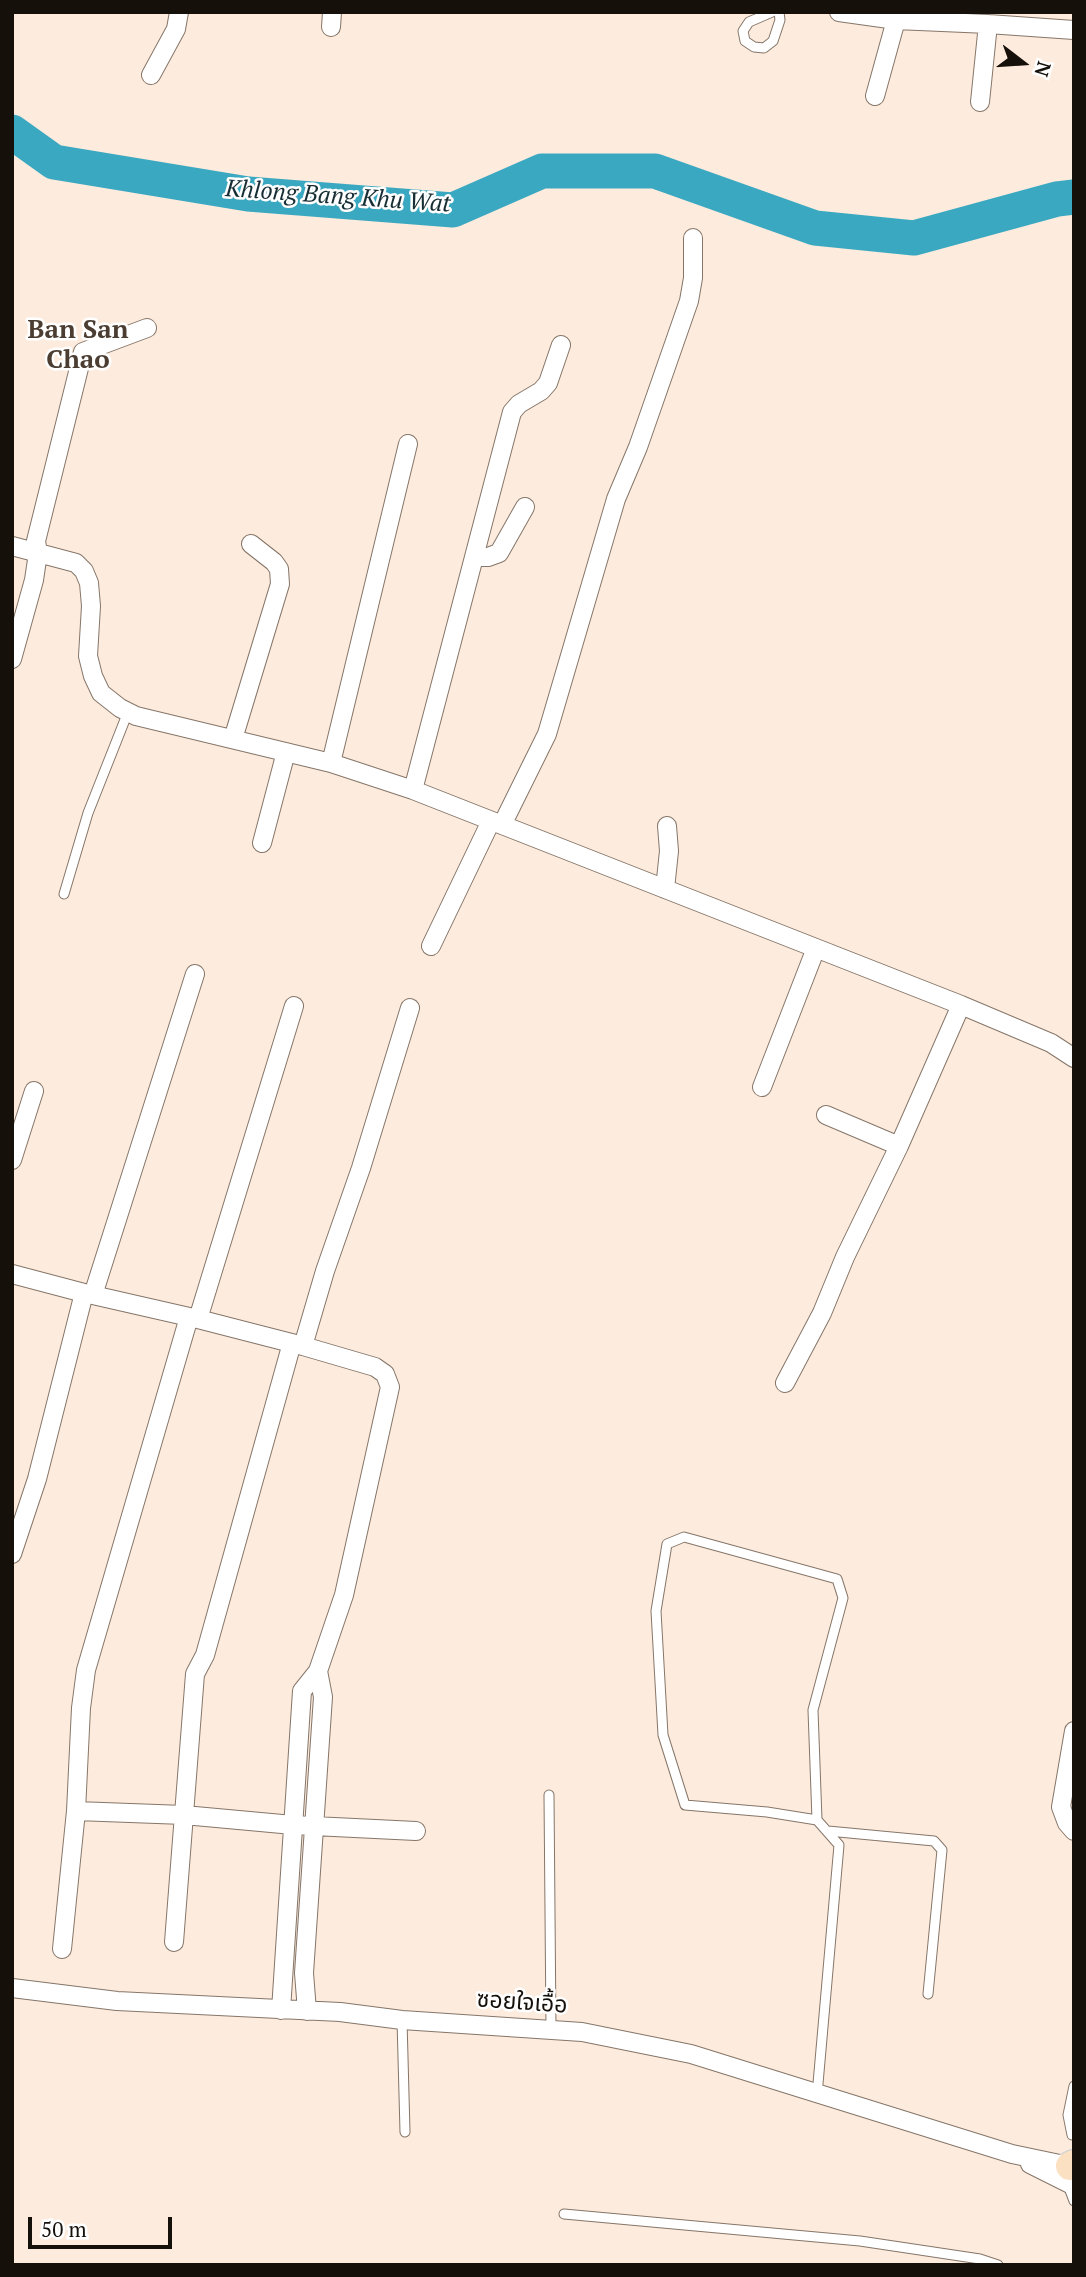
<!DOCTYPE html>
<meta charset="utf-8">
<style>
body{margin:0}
#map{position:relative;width:1086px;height:2277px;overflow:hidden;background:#fdebdd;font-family:"PT Serif",serif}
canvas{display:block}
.frame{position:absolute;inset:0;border:14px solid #16100b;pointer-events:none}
.north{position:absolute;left:988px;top:28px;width:70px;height:70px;-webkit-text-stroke:5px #fff;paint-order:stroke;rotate:107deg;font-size:19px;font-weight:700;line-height:28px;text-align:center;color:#16100b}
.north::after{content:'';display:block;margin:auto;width:24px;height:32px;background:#16100b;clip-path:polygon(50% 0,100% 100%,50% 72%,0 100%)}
.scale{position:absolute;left:28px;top:2217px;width:144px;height:32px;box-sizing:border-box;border:4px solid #16100b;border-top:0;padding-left:9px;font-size:21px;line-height:24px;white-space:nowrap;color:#16100b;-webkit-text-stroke:5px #fff;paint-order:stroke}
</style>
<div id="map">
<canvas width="1086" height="2277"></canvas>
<div class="frame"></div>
<div class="north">N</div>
<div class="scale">50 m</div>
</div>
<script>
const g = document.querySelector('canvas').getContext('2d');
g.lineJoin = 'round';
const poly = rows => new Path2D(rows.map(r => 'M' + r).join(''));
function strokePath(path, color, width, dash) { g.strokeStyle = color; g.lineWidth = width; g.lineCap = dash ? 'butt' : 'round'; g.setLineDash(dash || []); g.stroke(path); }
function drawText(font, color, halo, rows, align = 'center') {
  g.font = font + ' "PT Serif","Noto Sans Thai",serif'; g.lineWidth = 5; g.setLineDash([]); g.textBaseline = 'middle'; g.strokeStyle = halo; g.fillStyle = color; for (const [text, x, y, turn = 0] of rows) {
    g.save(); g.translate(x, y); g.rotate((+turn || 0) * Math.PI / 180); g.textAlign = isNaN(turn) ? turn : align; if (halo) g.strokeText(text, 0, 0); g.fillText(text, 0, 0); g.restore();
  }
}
const river = poly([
 [12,132,54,162,248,194,453,210,542,171,655,171,815,228,914,238,1057,199,1074,197]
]);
const service = poly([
 [772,12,749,22,743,31,745,41,754,47,764,48,773,41,780,20,779,12],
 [64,894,88,813,128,712],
 [549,1795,551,2029],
 [828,1831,934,1841,942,1850,928,1994],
 [402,2020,405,2132],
 [817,2095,839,1845,817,1820,767,1812,685,1805,663,1735,656,1611,667,1544,684,1537,837,1579,843,1598,813,1710,817,1820],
 [1072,2135,1068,2115,1074,2086],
 [1068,2185,1074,2201],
 [564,2214,860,2241,980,2259,998,2265]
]);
const minor = poly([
 [839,12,896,20,988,24,1074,30],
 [331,27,332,12],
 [151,75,176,29,179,12],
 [875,96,896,20],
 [980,102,988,24],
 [12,546,76,563,84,571,89,583,91,606,88,656,93,676,101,693,120,708,136,716,331,763,413,790,961,1005,1051,1043,1074,1058],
 [474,557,488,557,499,553,525,507],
 [12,659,34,580,38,553,36,541,83,352,147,328],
 [233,739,280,584,279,569,274,562,251,544],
 [331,763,408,444],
 [413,790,512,412,519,404,541,391,548,383,561,345],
 [502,825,547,734,616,499,638,447,689,301,693,278,693,238],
 [262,843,286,752],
 [665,889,669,851,667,826],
 [431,946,491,821],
 [762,1087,816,948],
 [826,1115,899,1146],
 [12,1160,34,1091],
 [12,1274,84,1293],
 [93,1295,195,974],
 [198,1319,294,1006],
 [303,1346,325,1271,361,1168,410,1008],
 [785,1383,822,1313,845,1257,899,1146,961,1005],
 [12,1554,37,1479,84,1293,198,1319,303,1346,375,1367,385,1374,390,1387,344,1595,318,1671,302,1691,281,2010],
 [1074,1731,1061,1807,1067,1823,1074,1831],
 [76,1811,184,1815,293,1825,416,1831],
 [174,1942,195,1674,205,1655,292,1343],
 [62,1949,76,1811,81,1708,86,1670,189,1317],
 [12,1988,117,2001,340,2012,402,2020,582,2032,691,2054,1012,2154,1074,2167],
 [307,2011,304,1973,323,1697,318,1671],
 [1030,2164,1074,2186]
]);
const primary = poly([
 [1070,2166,1074,2164]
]);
const streetNames = [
 ["ซอยใจเอื้อ",522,2003,4]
];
const waterNames = [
 ["Khlong Bang Khu Wat",338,197,4]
];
const quarterNames = [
 ["Ban San",78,331],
 ["Chao",78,361]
];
strokePath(river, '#3ba8c1', 35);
strokePath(service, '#857669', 11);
strokePath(minor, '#857669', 20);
strokePath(primary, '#d5d4d3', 31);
strokePath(service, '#fff', 9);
strokePath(minor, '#fff', 18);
strokePath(primary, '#fbe0c2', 28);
drawText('23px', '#16100b', '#fff', streetNames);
drawText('italic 24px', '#172e34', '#fff', waterNames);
drawText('bold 26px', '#4b3d31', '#fff', quarterNames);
</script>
